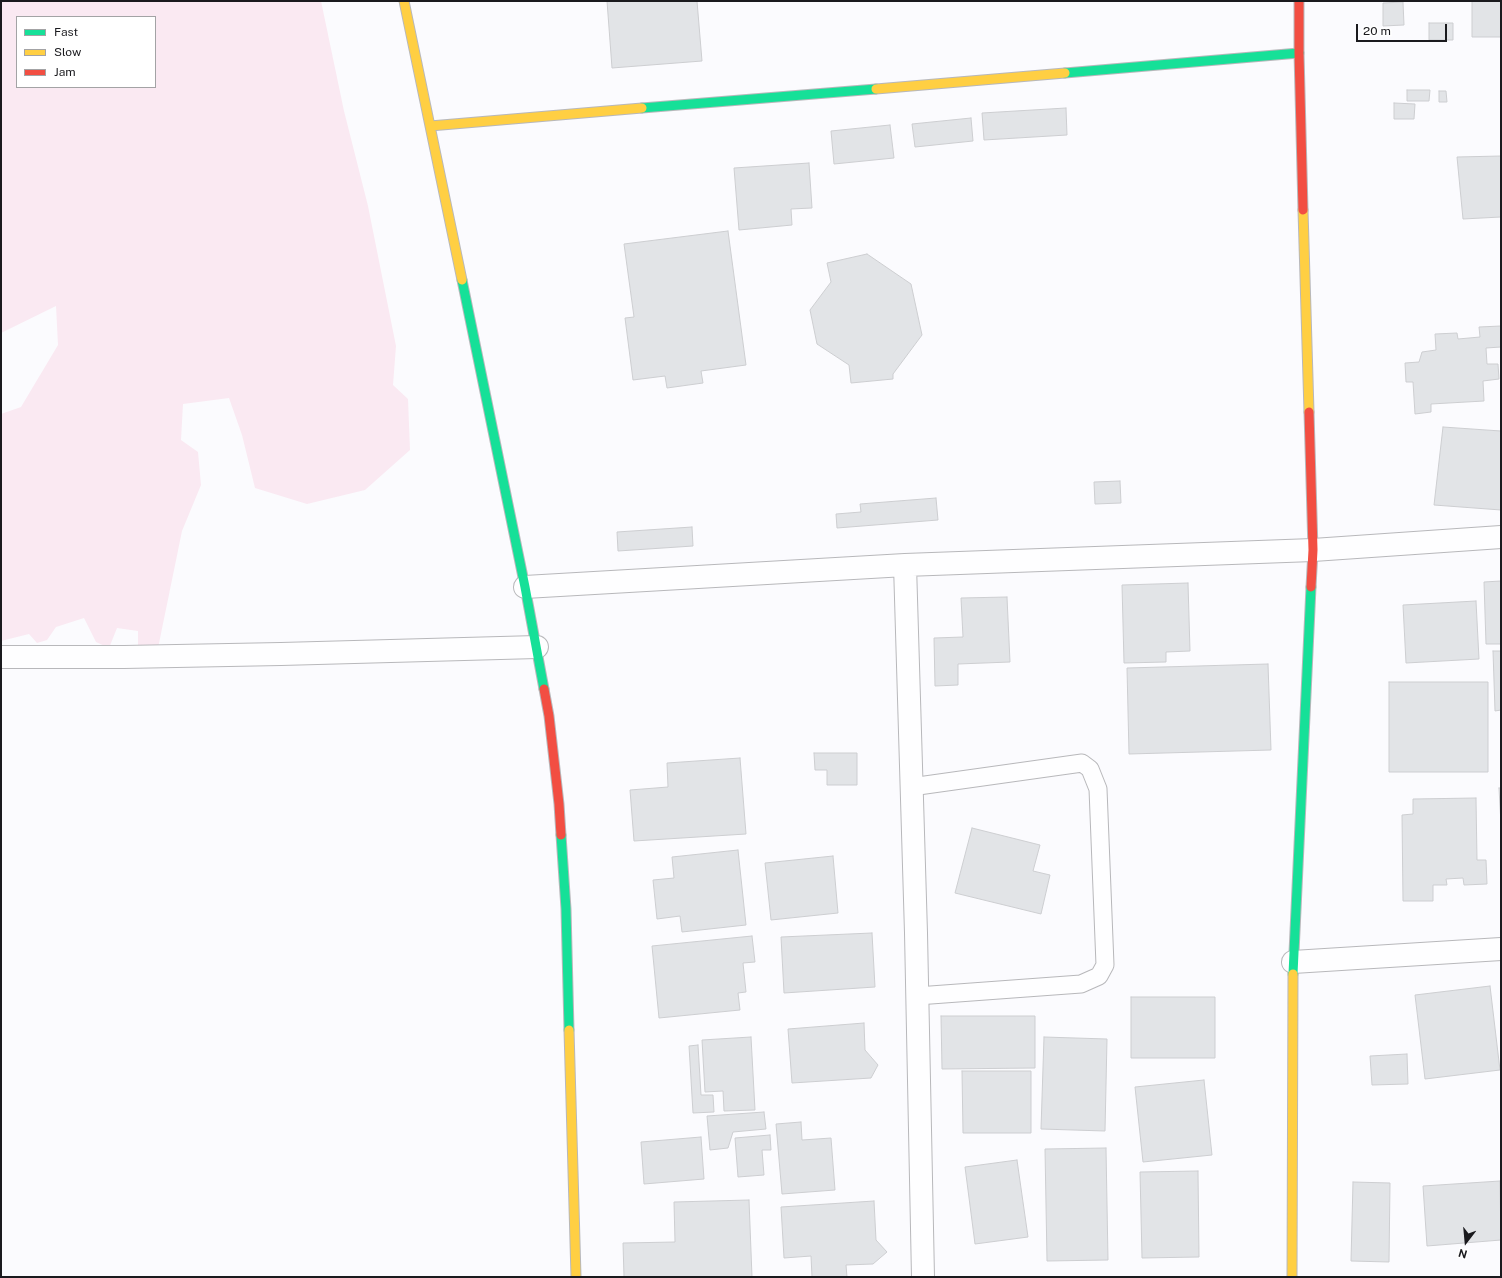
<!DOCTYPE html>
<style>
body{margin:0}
#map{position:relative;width:1502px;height:1278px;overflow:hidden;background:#fbfbfe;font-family:"Public Sans",sans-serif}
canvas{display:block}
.frame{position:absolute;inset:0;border:2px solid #1a1a1e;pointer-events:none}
.legend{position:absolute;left:16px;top:16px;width:140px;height:72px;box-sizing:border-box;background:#fff;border:1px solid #a3a3a5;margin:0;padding:5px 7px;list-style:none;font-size:12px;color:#1a1a1e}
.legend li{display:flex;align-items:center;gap:8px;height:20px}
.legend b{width:20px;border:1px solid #a3a3a5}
.north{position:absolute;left:1446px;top:1222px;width:40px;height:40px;-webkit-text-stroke:3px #fff;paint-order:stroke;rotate:196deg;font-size:11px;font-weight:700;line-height:16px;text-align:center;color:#1a1a1e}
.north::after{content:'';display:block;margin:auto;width:14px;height:18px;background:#1a1a1e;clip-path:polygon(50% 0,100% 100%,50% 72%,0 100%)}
.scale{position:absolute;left:1356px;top:24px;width:91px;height:18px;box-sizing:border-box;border:2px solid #1a1a1e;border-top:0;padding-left:5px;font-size:12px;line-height:14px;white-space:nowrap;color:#1a1a1e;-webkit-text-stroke:3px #fff;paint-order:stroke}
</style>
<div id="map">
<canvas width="1502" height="1278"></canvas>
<div class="frame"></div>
<ul class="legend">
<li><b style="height:5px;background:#16e098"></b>Fast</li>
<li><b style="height:5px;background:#ffcf43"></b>Slow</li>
<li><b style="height:5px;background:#f24e42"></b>Jam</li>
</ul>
<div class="north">N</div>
<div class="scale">20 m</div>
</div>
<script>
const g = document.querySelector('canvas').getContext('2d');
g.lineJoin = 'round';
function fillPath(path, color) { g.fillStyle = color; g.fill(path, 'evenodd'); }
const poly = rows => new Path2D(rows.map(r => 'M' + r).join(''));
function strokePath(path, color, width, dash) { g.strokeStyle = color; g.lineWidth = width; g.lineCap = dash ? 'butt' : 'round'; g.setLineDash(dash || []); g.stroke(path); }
const green = poly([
 [1,1,321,1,344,111,368,206,396,346,393,385,408,399,410,450,365,490,307,504,255,488,242,435,229,398,183,404,181,440,198,452,201,485,182,531,157,653,138,653,138,631,117,628,109,648,96,642,84,618,56,627,47,640,37,643,29,634,1,641,1,414,21,407,58,345,56,306,1,333],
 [17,17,155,17,155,87,17,87]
]);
const building = poly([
 [607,1,697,1,702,61,612,68,607,1],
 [1472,1,1501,1,1501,37,1472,37,1472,1],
 [1403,2,1404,25,1383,26,1383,3,1403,2],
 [1429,23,1453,23,1453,40,1429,40,1429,23],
 [1407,90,1430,90,1429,101,1407,101,1407,90],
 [1439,91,1446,91,1447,102,1439,102,1439,91],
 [1394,103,1415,104,1414,119,1394,119,1394,103],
 [1066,108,1067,135,984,140,982,113,1066,108],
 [971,118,973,141,915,147,912,124,971,118],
 [890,125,894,158,834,164,831,131,890,125],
 [1501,156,1501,217,1463,219,1457,157,1501,156],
 [809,163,812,208,791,209,792,225,739,230,734,168,809,163],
 [728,231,746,365,701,371,703,383,667,388,665,376,633,380,625,318,634,317,624,244,728,231],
 [867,254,911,284,922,335,893,374,893,379,851,383,849,365,817,344,810,310,831,282,827,263,867,254],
 [1501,326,1501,347,1486,348,1487,364,1498,364,1499,379,1483,381,1484,401,1431,404,1431,412,1415,414,1413,382,1406,382,1405,363,1419,362,1422,352,1436,350,1435,334,1457,333,1458,339,1480,337,1479,327,1501,326],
 [1443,427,1501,431,1501,510,1434,505,1443,427],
 [1120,481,1121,503,1095,504,1094,482,1120,481],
 [936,498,938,520,837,528,836,514,861,512,860,504,936,498],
 [692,527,693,546,618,551,617,532,692,527],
 [1501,581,1501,644,1486,644,1484,582,1501,581],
 [1188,583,1190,651,1166,652,1166,662,1124,663,1122,585,1188,583],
 [1007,597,1010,662,958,664,958,685,935,686,934,638,963,637,961,598,1007,597],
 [1476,601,1479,659,1406,663,1403,605,1476,601],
 [1493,651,1501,651,1501,710,1495,711,1493,651],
 [1268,664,1271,750,1129,754,1127,668,1268,664],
 [1389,682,1488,682,1488,772,1389,772,1389,682],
 [814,753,857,753,857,785,827,785,827,770,815,770,814,753],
 [740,758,746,834,634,841,630,790,668,787,667,763,740,758],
 [1499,788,1501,788,1501,824,1499,788],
 [1476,798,1477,860,1486,860,1487,884,1464,885,1463,878,1446,879,1447,885,1433,885,1433,901,1403,901,1402,815,1413,814,1413,799,1476,798],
 [972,828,1040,845,1033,871,1050,875,1041,914,955,893,972,828],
 [738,850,746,925,682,932,680,916,657,919,653,880,674,878,672,857,738,850],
 [833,856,838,913,771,920,765,863,833,856],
 [872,933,875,987,784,993,781,937,872,933],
 [752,936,755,962,743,963,746,992,738,993,740,1010,659,1018,652,946,752,936],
 [1490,986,1500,1070,1425,1079,1415,995,1490,986],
 [1131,997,1215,997,1215,1058,1131,1058,1131,997],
 [941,1016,1035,1016,1035,1068,942,1069,941,1016],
 [864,1023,865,1050,878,1065,871,1078,792,1083,788,1029,864,1023],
 [751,1037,755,1110,724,1111,723,1091,705,1092,702,1040,751,1037],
 [1044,1037,1107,1039,1105,1131,1041,1129,1044,1037],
 [698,1045,701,1095,713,1095,714,1112,693,1113,689,1046,698,1045],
 [1407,1054,1408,1084,1372,1085,1370,1056,1407,1054],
 [962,1071,1031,1071,1031,1133,963,1133,962,1071],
 [1204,1080,1212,1155,1143,1162,1135,1087,1204,1080],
 [764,1112,766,1129,733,1132,728,1148,710,1150,707,1116,764,1112],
 [801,1122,802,1140,831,1138,835,1190,782,1194,776,1124,801,1122],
 [770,1135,771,1150,762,1150,764,1175,738,1177,735,1138,770,1135],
 [701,1137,704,1179,644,1184,641,1142,701,1137],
 [1106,1148,1108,1260,1047,1261,1045,1149,1106,1148],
 [1017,1160,1028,1237,975,1244,965,1167,1017,1160],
 [1198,1171,1199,1257,1142,1258,1140,1172,1198,1171],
 [1500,1181,1501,1240,1427,1246,1423,1186,1500,1181],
 [1353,1182,1390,1183,1389,1262,1351,1261,1353,1182],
 [749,1200,752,1277,624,1277,623,1243,675,1242,674,1202,749,1200],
 [874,1201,876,1240,887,1252,873,1264,846,1265,847,1277,812,1277,811,1256,784,1258,781,1207,874,1201]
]);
const lane = poly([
 [911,787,1082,763,1090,769,1098,789,1105,965,1099,976,1081,984,917,996]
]);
const street = poly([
 [905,565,916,933,923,1277],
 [525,587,905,565,1313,550,1501,537],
 [1,657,124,657,281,654,537,647],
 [1293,962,1501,949]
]);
const fast = poly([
 [1065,73,1299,53],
 [642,108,876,89],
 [462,280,525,587,544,689],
 [561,835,566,909,569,1030],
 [1293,974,1311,587]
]);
const slow = poly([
 [404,1,462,280],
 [876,89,1065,73],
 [430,126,642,108],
 [1303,210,1309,412],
 [569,1030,576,1277],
 [1292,1277,1293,974]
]);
const jam = poly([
 [1299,1,1299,53,1303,210],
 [1309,412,1313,550,1311,587],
 [544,689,549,716,559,804,561,835]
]);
fillPath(green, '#fae9f2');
fillPath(building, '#e2e4e7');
strokePath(building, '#cdced1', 1);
strokePath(lane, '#b8b8bb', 19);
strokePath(street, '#b8b8bb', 24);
strokePath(fast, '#b8b8bb', 11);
strokePath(slow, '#b8b8bb', 11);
strokePath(jam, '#b8b8bb', 11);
strokePath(lane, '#fefeff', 17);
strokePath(street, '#fefeff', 22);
strokePath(fast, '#16e098', 9);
strokePath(slow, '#ffcf43', 9);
strokePath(jam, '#f24e42', 9);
</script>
